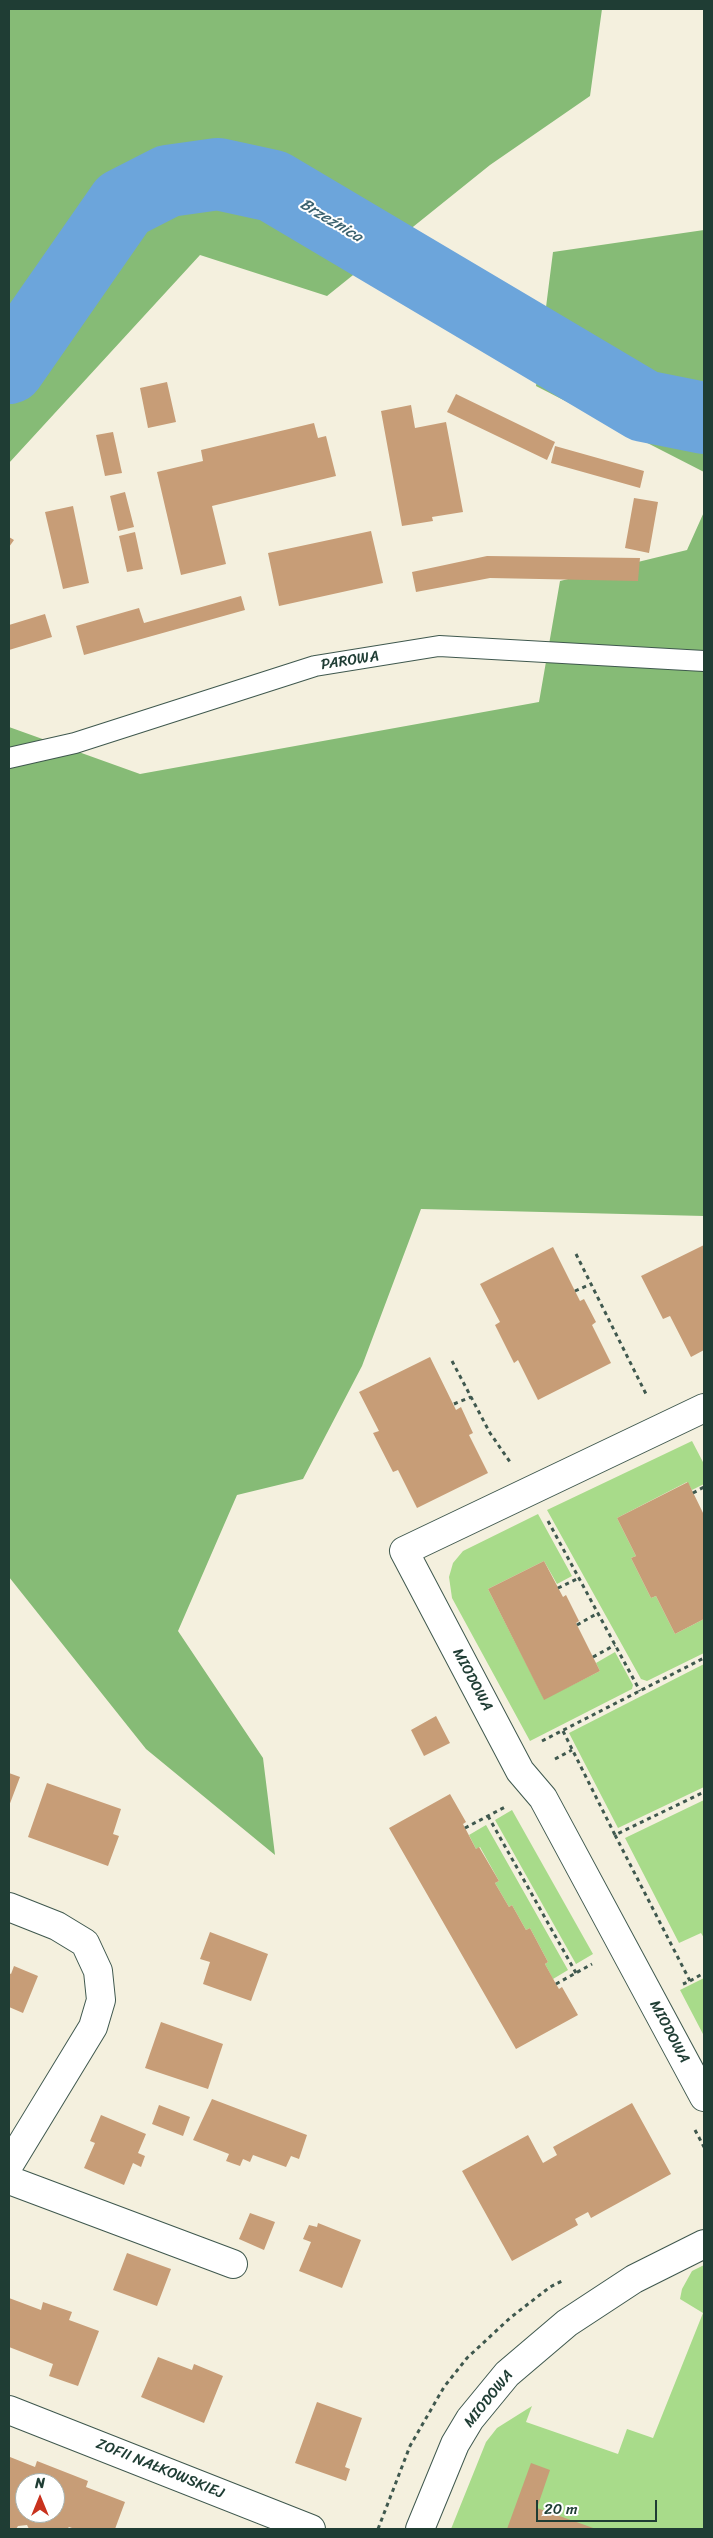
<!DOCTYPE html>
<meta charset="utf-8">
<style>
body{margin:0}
#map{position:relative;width:713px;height:2538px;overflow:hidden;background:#f4f0de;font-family:Sriracha,sans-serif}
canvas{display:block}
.frame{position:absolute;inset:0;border:10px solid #1f3d34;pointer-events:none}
.north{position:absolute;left:15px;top:2473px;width:50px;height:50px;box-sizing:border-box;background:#fff;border:1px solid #a5b1ae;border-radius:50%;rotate:0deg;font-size:14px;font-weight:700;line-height:20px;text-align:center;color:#1f3d34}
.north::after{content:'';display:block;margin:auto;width:18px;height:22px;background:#c8321e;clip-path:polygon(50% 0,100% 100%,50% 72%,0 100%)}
.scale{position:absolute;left:536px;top:2500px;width:121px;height:22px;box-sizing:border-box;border:2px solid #1f3d34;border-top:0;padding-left:6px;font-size:15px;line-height:18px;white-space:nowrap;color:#1f3d34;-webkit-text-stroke:4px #fff;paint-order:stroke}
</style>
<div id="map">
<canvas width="713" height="2538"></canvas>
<div class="frame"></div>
<div class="north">N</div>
<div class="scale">20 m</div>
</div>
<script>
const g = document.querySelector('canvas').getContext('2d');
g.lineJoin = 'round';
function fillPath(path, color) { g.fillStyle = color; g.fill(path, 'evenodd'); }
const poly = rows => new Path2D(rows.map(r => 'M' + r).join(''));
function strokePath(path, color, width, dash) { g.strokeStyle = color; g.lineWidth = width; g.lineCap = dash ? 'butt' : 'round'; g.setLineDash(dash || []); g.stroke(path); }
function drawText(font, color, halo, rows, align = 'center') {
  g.font = font + ' Sriracha,sans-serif'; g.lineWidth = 4; g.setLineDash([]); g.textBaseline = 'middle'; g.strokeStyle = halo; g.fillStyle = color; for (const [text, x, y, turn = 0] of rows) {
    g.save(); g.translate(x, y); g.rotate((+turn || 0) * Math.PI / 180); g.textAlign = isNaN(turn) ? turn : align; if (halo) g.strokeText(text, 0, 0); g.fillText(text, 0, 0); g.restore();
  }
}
const green = poly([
 [692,1441,704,1464,704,1484,692,1490,687,1482,617,1518,636,1556,631,1558,651,1598,656,1596,675,1634,704,1619,704,1653,647,1681,641,1679,547,1510],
 [538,1514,572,1576,557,1584,544,1561,488,1589,544,1699,600,1671,596,1663,615,1652,633,1685,632,1689,530,1741,452,1598,449,1577,453,1563,463,1551],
 [704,1664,704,1787,618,1828,569,1733],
 [704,1800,704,1938,701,1933,679,1943,625,1838],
 [512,1810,593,1954,576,1964,495,1820],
 [486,1825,568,1970,553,1979,545,1964,548,1962,530,1928,526,1930,512,1905,509,1907,495,1883,499,1881,480,1847,476,1849,469,1835],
 [704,1978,704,2036,680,1990],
 [704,2265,704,2529,451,2529,486,2442,497,2428,532,2406,526,2422,618,2454,627,2429,653,2438,703,2313,680,2299,682,2289,692,2271]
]);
const forest = poly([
 [9,9,602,9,590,96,490,165,327,296,200,255,9,463],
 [704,230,704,472,536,386,553,252],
 [704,512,704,1216,421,1209,362,1366,303,1479,237,1495,178,1631,263,1758,275,1855,146,1749,9,1577,9,727,140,774,539,702,560,581,687,550]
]);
const river = poly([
 [9,368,123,204,168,181,218,174,273,186,644,406,704,418]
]);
const building = poly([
 [167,382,176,422,148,428,140,388],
 [456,394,555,442,547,460,447,412],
 [411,405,415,428,446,422,463,512,432,517,433,521,402,526,381,411],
 [314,423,318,438,326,436,336,476,212,506,226,564,181,575,157,472,203,461,201,450],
 [113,432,122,473,105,476,96,435],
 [555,446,644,471,640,488,551,463],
 [125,492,134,527,118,531,110,496],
 [634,498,658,502,649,553,625,548],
 [73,506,89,583,63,589,45,512],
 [371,531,383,583,279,606,268,553],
 [135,532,143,569,127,572,119,536],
 [9,537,14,540,9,547],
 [487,556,640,558,638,581,490,578,416,592,412,572],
 [241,596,245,610,84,655,76,626,139,608,144,623],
 [45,614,52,637,9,650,9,625],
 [704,1245,704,1350,691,1357,670,1316,663,1319,641,1276],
 [553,1247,580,1301,584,1299,596,1322,592,1325,611,1363,538,1400,518,1360,514,1363,495,1325,500,1322,480,1284],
 [430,1357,456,1410,461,1407,473,1433,469,1435,488,1473,417,1508,398,1470,393,1472,373,1433,379,1431,359,1392],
 [688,1482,704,1515,704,1619,675,1634,656,1596,651,1598,631,1558,636,1556,617,1518],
 [544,1561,563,1597,566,1595,579,1621,576,1623,600,1671,544,1700,488,1589],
 [436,1716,450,1743,424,1756,411,1730],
 [9,1773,20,1777,9,1806],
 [47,1783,121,1809,113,1834,119,1836,108,1866,28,1837],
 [450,1794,466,1822,463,1824,476,1849,479,1847,499,1881,495,1883,509,1907,512,1905,526,1930,530,1928,548,1962,545,1964,556,1984,559,1989,562,1987,578,2015,516,2049,389,1828],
 [210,1932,268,1954,251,2001,203,1984,210,1962,200,1959],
 [14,1966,38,1976,23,2013,9,2007,9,1973,11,1974],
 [161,2022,223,2044,208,2089,145,2068],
 [212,2099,307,2135,299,2159,291,2156,286,2167,253,2155,250,2162,243,2159,240,2166,226,2161,229,2154,193,2140],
 [632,2103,671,2174,591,2218,588,2212,575,2219,578,2225,512,2261,462,2171,528,2135,543,2163,557,2155,553,2147],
 [159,2105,190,2117,183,2136,152,2124],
 [101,2115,146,2134,138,2153,145,2156,141,2167,133,2163,124,2185,84,2168,95,2143,90,2141],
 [250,2213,275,2222,264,2250,239,2239],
 [318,2223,361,2240,342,2288,299,2271,311,2242,303,2239,309,2225,317,2227],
 [127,2253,171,2269,157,2306,113,2290],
 [9,2298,41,2310,43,2302,72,2312,69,2320,99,2331,78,2386,49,2376,53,2364,9,2347],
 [158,2357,192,2370,194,2364,223,2376,204,2423,141,2397],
 [317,2402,362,2418,345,2467,350,2469,346,2481,295,2463],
 [10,2457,35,2467,37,2461,88,2481,86,2487,125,2502,115,2529,75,2529,69,2527,67,2529,29,2529,27,2525,18,2526,16,2529,9,2529],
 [25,2483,55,2483,55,2513,25,2513],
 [531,2463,550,2470,537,2508,596,2529,507,2529]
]);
const path = poly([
 [576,1254,647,1396],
 [575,1291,591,1284],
 [452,1361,490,1433,510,1462],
 [454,1404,471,1397],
 [693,1493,704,1487],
 [548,1521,640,1691],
 [558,1588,579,1578],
 [577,1625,598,1613],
 [593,1657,615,1645],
 [563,1731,615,1835,704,1792],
 [542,1741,704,1658],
 [555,1759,572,1750],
 [488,1816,576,1973],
 [465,1828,505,1807],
 [615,1835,690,1981,683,1984],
 [690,1981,704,1973],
 [556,1984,592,1964],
 [695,2130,704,2147],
 [378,2529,410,2446,444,2387,467,2358,510,2318,550,2287,562,2281]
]);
const lane = poly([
 [9,758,75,743,315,666,439,646,704,661]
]);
const street = poly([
 [704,1408,404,1551,520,1771,543,1798,704,2097],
 [9,1907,57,1926,85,1943,98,1971,101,2000,93,2027,9,2165],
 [9,2180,233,2264],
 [9,2410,311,2529],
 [420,2529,455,2444,470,2419,507,2374,567,2323,634,2279,704,2244]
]);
const streetNames = [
 ["PAROWA",350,661,-9],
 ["MIODOWA",472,1680,62],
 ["MIODOWA",669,2032,62],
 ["MIODOWA",489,2399,-51],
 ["ZOFII NAŁKOWSKIEJ",160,2469,22]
];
const waterNames = [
 ["Brzeźnica",331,221,31]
];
fillPath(green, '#a8db8a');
fillPath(forest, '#86bb76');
strokePath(river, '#6ca5db', 72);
fillPath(building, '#c79d77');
strokePath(lane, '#3f584e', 22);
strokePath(street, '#3f584e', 30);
strokePath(path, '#3f584e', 3, [4, 4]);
strokePath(lane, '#fff', 20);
strokePath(street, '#fff', 28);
drawText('15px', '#1f3d34', '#fff', streetNames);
drawText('italic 16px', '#3a616e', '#fff', waterNames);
</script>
